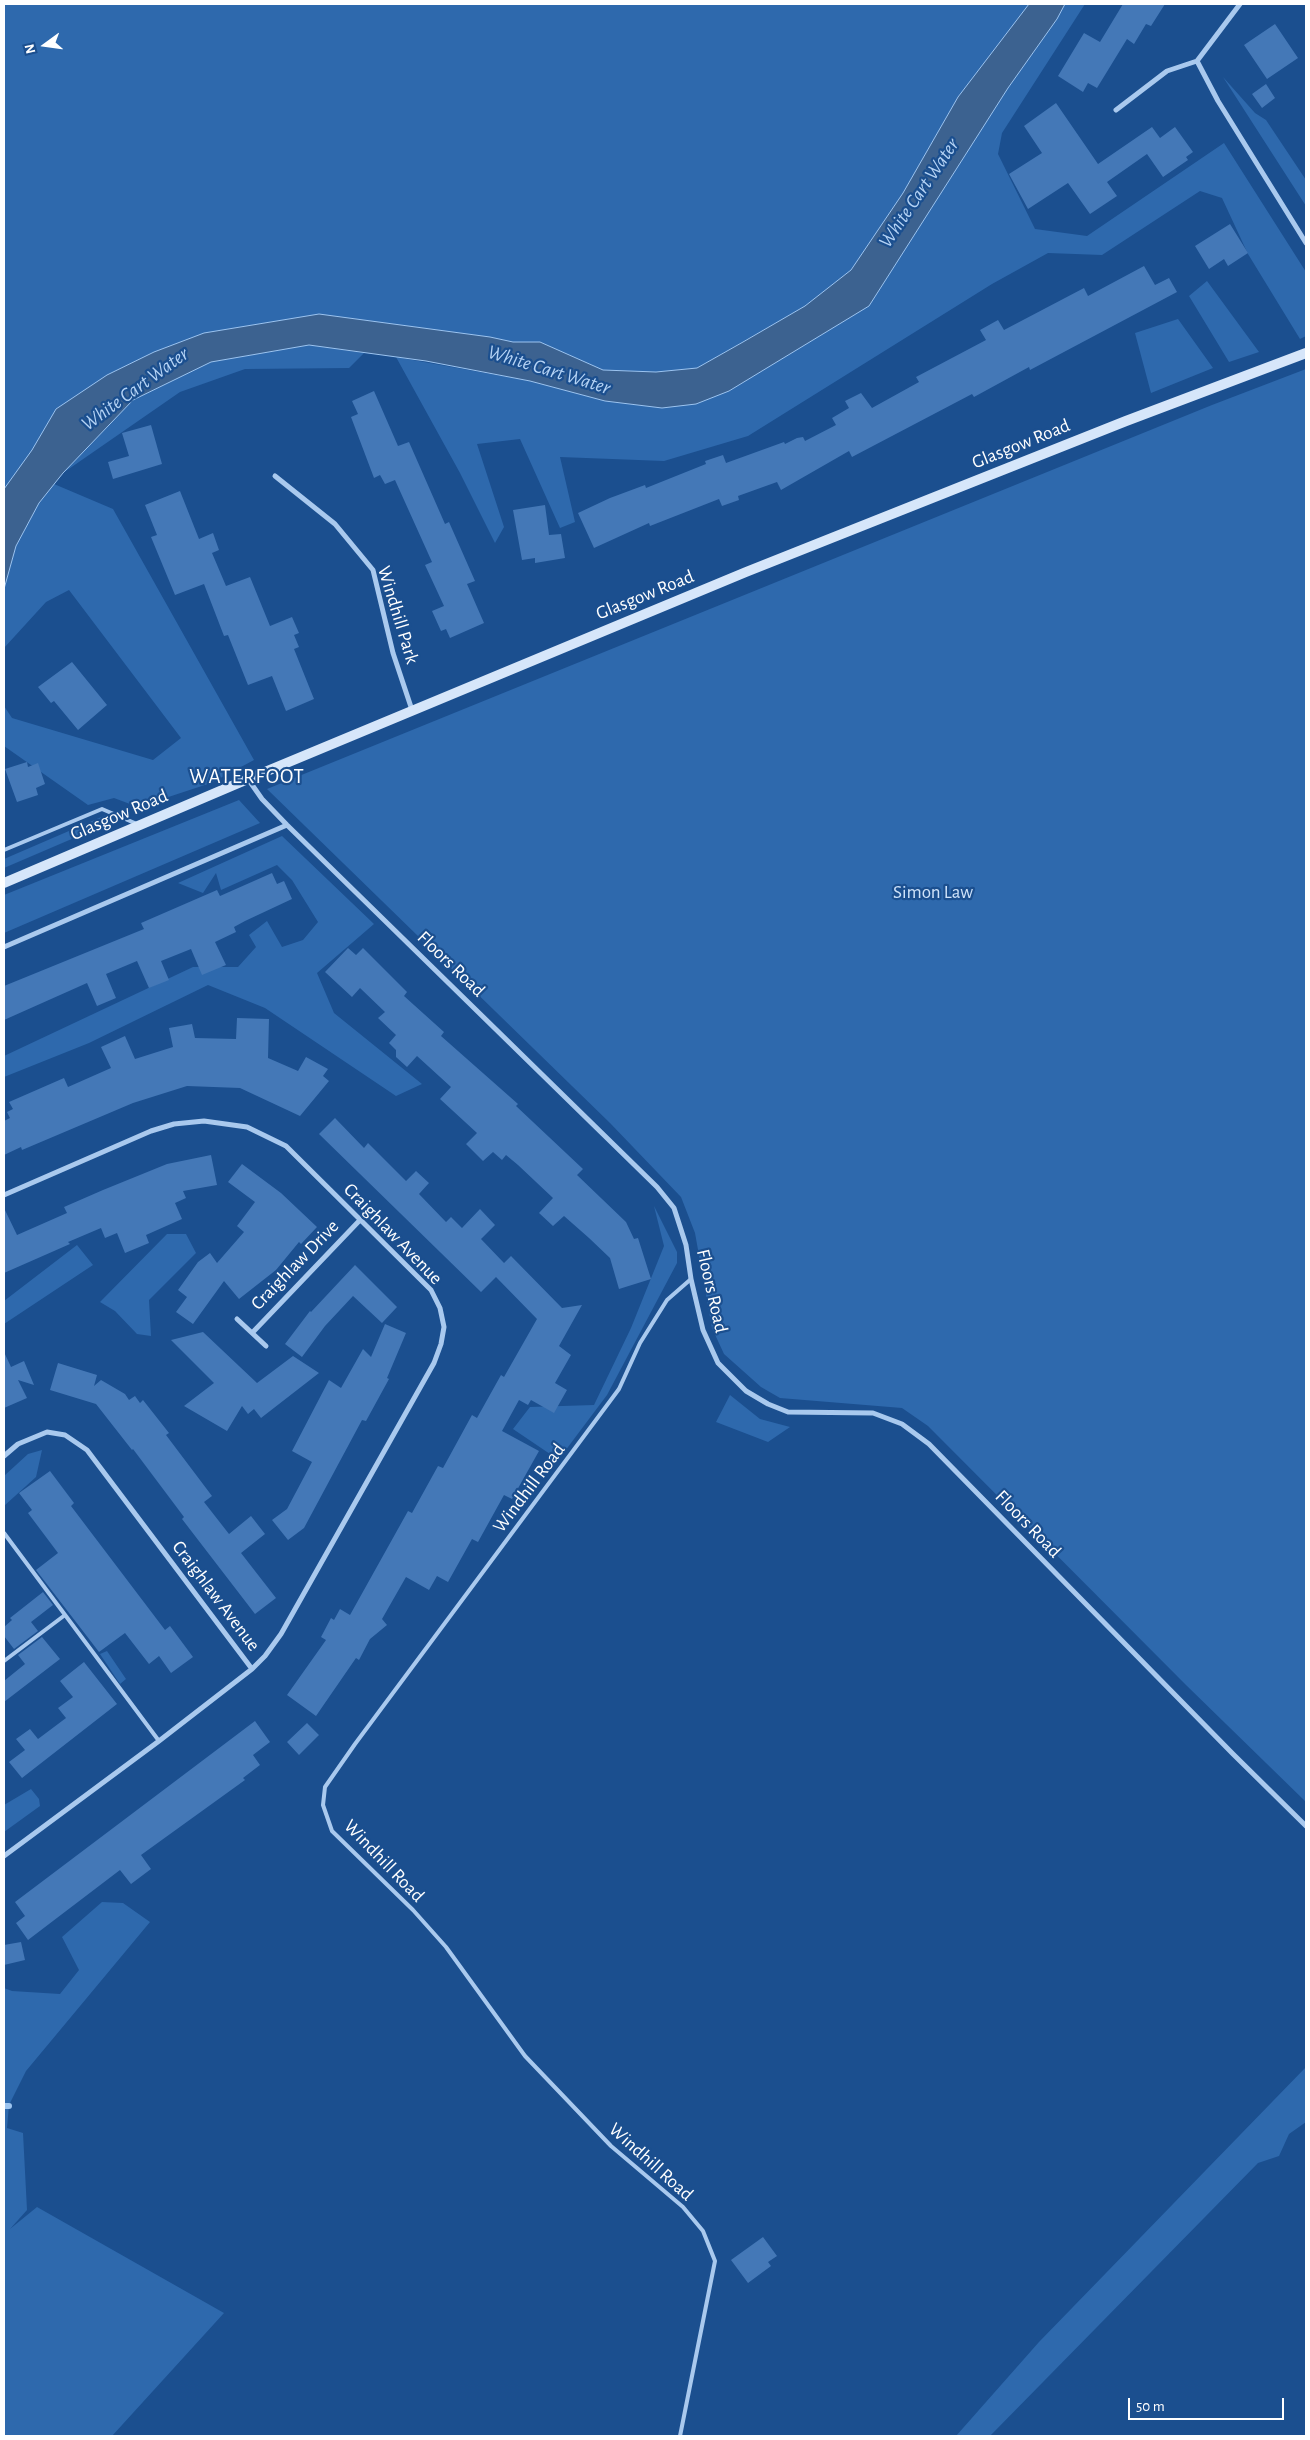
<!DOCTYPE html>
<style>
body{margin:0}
#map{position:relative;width:1310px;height:2440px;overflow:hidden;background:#1b4f8f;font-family:"Alegreya Sans",sans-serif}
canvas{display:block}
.frame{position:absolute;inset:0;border:5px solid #fff;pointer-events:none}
.north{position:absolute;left:20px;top:20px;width:50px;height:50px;-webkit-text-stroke:4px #1b4f8f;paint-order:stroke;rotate:256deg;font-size:14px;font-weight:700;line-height:20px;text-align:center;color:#fff}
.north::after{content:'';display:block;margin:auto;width:18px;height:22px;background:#fff;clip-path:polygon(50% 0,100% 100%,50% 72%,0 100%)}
.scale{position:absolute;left:1128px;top:2398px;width:156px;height:22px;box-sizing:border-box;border:2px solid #fff;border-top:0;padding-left:6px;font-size:15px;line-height:18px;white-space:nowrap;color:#fff;-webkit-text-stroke:4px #1b4f8f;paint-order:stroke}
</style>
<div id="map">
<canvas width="1310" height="2440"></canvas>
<div class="frame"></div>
<div class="north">N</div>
<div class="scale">50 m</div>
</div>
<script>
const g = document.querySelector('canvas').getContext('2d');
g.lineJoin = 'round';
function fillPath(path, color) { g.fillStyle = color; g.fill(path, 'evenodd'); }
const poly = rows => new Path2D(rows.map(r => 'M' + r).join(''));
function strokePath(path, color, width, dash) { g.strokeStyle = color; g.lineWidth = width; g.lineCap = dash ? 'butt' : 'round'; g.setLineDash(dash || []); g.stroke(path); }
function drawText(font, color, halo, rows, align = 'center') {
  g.font = font + ' "Alegreya Sans",sans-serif'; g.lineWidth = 4.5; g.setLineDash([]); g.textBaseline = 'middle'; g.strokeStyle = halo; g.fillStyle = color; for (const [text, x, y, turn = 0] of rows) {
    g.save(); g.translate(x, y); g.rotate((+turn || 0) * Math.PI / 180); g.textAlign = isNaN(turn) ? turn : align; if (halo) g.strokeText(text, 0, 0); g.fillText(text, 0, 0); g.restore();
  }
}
const green = poly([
 [4,4,1029,4,958,97,903,193,851,270,805,306,697,368,656,372,603,370,540,342,513,342,490,337,319,314,204,333,154,352,107,375,56,409,32,451,4,489],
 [1065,4,1085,4,1002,133,998,154,1035,229,1087,236,1224,143,1306,272,1306,336,1300,339,1248,254,1222,198,1200,191,1102,255,1048,253,992,284,748,436,664,461,560,457,575,522,560,528,520,439,477,444,504,527,495,543,460,473,396,357,530,381,605,401,662,408,729,391,869,306,1008,88,1057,19],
 [1223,77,1255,113,1266,120,1306,180,1306,206],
 [1207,281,1259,352,1229,362,1189,296],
 [1178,319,1213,368,1151,393,1135,333],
 [309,345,364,353,349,368,245,369,180,392,63,473,133,400,211,362],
 [1306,369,1306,1802,1186,1685,928,1426,902,1408,780,1398,761,1387,724,1354,712,1328,695,1233,681,1197,610,1123,267,789,1212,405],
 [54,484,113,509,254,760,211,783,138,807,114,798,88,805,4,746,4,706,12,718,153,760,181,738,69,590,46,602,4,648,4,589,16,546,39,503],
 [239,800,260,823,4,933,4,895],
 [106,815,116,820,4,868,4,859],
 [282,836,374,924,317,973,334,1013,422,1084,396,1096,265,1008,208,985,89,1043,4,1077,4,1056,193,967,238,967,256,947,249,935,267,921,282,947,303,940,318,922,292,880,277,865,221,890,216,873,203,893,178,883],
 [654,1206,677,1252,677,1263,607,1395,553,1467,550,1454,513,1429,530,1407,594,1405,631,1328,664,1246],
 [167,1234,186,1234,196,1253,149,1300,151,1336,137,1334,115,1311,100,1302],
 [77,1245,93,1265,4,1324,4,1301],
 [730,1395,760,1419,790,1427,768,1442,716,1422],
 [42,1450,36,1477,4,1506,4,1476,28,1454],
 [107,1651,126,1679,120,1684,100,1654],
 [31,1789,39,1799,40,1806,4,1832,4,1805],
 [102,1902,123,1903,150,1922,26,2071,9,2105,7,2128,23,2133,27,2210,10,2229,37,2207,224,2313,112,2436,4,2436,4,1988,12,1991,60,1994,79,1970,62,1937],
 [1306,2067,1306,2122,1289,2134,1279,2156,1258,2163,990,2436,956,2436,1039,2342]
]);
const water = poly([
 [1029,4,1065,4,1057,19,1008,88,869,306,729,391,696,404,662,408,605,401,530,381,426,361,309,345,211,362,133,400,63,473,39,503,16,546,4,589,4,489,32,450,56,409,107,375,154,352,204,333,319,314,490,337,513,342,540,342,603,370,656,372,697,368,743,342,805,306,851,270,903,193,958,97,1029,4]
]);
const stream = poly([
 [4,2106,9,2106]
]);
const building = poly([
 [1123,4,1165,4,1151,26,1146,24,1134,44,1127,39,1097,88,1088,83,1083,92,1058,76,1084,33,1100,42],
 [1275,24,1298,58,1267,79,1244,45],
 [1266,84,1275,98,1262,108,1252,94],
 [1056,103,1098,164,1152,127,1160,138,1175,127,1193,152,1186,157,1188,160,1163,177,1147,154,1107,182,1117,196,1090,214,1068,183,1028,209,1009,174,1042,153,1024,126],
 [1230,224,1248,253,1228,266,1224,259,1209,269,1195,246],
 [1144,266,1155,285,1169,278,1177,292,1030,370,1029,367,974,397,972,394,852,457,849,451,781,490,777,482,738,496,739,500,722,506,719,499,650,526,649,523,594,548,578,513,610,498,645,485,646,488,706,464,705,461,723,455,726,463,784,442,785,444,797,438,803,437,805,441,836,425,832,418,849,408,845,401,861,393,872,408,919,382,916,377,986,340,980,330,998,320,1004,330,1084,288,1088,296],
 [374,391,398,446,409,442,445,524,449,522,475,581,467,584,484,623,450,638,446,629,441,631,432,611,444,606,425,565,432,562,395,480,385,484,380,475,374,478,351,417,358,414,352,401],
 [151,425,162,464,113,479,108,462,129,456,122,433],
 [180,491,199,539,213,533,219,550,212,553,226,586,250,577,270,626,292,617,299,633,294,635,299,647,294,649,314,699,286,711,272,676,248,685,228,635,224,636,204,584,175,595,151,537,157,535,145,505],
 [545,505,549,535,561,534,565,558,535,563,535,558,522,560,513,510],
 [72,662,107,705,78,730,54,701,51,703,38,687],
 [27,762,28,767,38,763,45,784,36,788,38,795,17,802,5,769],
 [272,873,277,884,284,881,292,899,245,921,234,927,236,932,215,942,226,965,202,975,191,949,161,961,169,980,149,988,137,961,106,974,116,998,97,1006,87,983,4,1020,4,986,144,929,141,923,217,890,220,896],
 [348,948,356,955,363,948,407,992,404,996,444,1032,441,1036,518,1104,516,1106,583,1169,577,1175,626,1222,634,1239,638,1238,651,1279,619,1289,610,1258,589,1238,564,1216,553,1226,539,1213,553,1198,518,1165,506,1155,502,1160,493,1152,483,1161,466,1144,477,1133,440,1099,451,1087,417,1056,407,1067,396,1057,396,1050,389,1043,396,1035,378,1018,385,1012,360,988,352,997,325,972],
 [237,1018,269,1019,268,1058,298,1071,306,1057,328,1069,323,1076,329,1081,300,1116,240,1088,187,1086,133,1103,22,1150,21,1147,4,1155,4,1121,10,1118,7,1112,13,1109,9,1102,64,1078,68,1087,111,1068,101,1047,125,1036,135,1059,173,1047,169,1028,192,1024,195,1038,236,1039],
 [335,1118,364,1148,368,1143,406,1181,416,1171,429,1183,419,1194,446,1222,451,1217,462,1228,480,1209,495,1225,481,1239,504,1263,511,1256,562,1308,582,1305,559,1346,571,1355,555,1383,567,1390,554,1413,531,1400,528,1405,519,1400,502,1431,539,1451,512,1499,504,1495,478,1542,472,1539,448,1582,437,1576,429,1590,406,1577,382,1619,387,1625,370,1639,359,1660,356,1658,316,1716,287,1695,326,1640,321,1637,331,1618,334,1620,340,1609,350,1615,408,1511,412,1513,438,1466,443,1468,472,1415,477,1418,501,1375,504,1377,537,1319,496,1277,481,1292,319,1134],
 [211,1155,217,1185,183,1191,186,1198,175,1203,182,1219,146,1235,149,1243,125,1253,117,1233,105,1238,101,1228,68,1242,70,1244,4,1273,4,1208,17,1235,67,1213,64,1207,103,1190,167,1164],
 [242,1164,281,1193,317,1227,301,1244,299,1242,276,1270,239,1299,224,1281,193,1324,176,1312,187,1297,178,1290,198,1262,210,1253,217,1263,244,1232,237,1226,255,1202,228,1182],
 [355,1265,397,1307,382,1323,353,1296,325,1326,302,1357,285,1344,310,1311,311,1312],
 [385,1324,406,1333,387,1378,389,1379,366,1421,362,1420,304,1528,288,1540,272,1520,287,1509,312,1462,292,1451,329,1380,341,1388,363,1349,371,1357],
 [203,1332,257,1383,293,1356,319,1373,261,1418,254,1409,248,1414,242,1406,227,1431,184,1406,214,1383,171,1340],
 [4,1352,11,1367,24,1361,34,1385,18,1380,27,1398,4,1408],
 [58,1363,97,1375,94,1386,101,1380,125,1394,129,1400,135,1396,140,1403,143,1400,169,1433,166,1435,212,1496,204,1502,229,1534,251,1516,265,1534,241,1553,276,1598,255,1614,182,1519,184,1517,133,1449,132,1450,96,1404,50,1390],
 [50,1471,74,1503,71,1506,165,1630,170,1626,193,1657,171,1673,159,1656,149,1664,125,1633,99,1652,36,1570,58,1553,28,1513,32,1510,19,1493],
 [43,1592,53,1605,31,1622,38,1631,14,1649,4,1636,4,1627,12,1620,10,1618],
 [42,1637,60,1659,4,1702,4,1681,25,1664,18,1655],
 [84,1662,117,1704,22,1778,9,1762,25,1750,16,1739,30,1729,38,1739,66,1718,58,1708,73,1697,60,1681],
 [255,1721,270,1742,253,1755,260,1765,243,1778,245,1780,141,1855,151,1869,131,1884,120,1870,28,1940,16,1923,25,1916,15,1902],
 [307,1723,319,1735,299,1755,287,1742],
 [21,1942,25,1960,4,1965,4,1945],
 [763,2237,777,2256,768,2262,771,2266,748,2283,731,2260]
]);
const lane = poly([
 [4,850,102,809,137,824],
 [4,1533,159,1741],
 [4,1661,65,1615],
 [680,2436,715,2261,703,2231,683,2207,611,2146,525,2056,446,1947,413,1910,332,1831,323,1805,325,1787,355,1744,619,1389,640,1343,667,1300,691,1279]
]);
const street = poly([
 [1240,4,1197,61,1218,101,1306,243],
 [1116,110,1167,71,1197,61],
 [275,476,335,524,373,570,393,653,412,710],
 [248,779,262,799,287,825,657,1187,674,1208,686,1245,691,1279,703,1330,718,1363,746,1391,768,1404,788,1412,873,1413,902,1424,929,1444,1233,1754,1306,1826],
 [4,947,287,825],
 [4,1195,151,1131,174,1124,204,1121,247,1127,286,1146,431,1290,440,1308,444,1327,441,1344,434,1363,281,1634,265,1656,252,1669,159,1741,4,1856],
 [237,1319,266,1346],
 [253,1332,360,1220],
 [4,1456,18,1444,47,1432,65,1435,87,1450,252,1669]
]);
const secondary = poly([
 [4,883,248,779,746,572,1126,421,1306,353]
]);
const streetNames = [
 ["Glasgow Road",1021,444,-22],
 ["Glasgow Road",645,595,-22],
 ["Windhill Park",398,615,73],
 ["Glasgow Road",119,815,-23],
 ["Floors Road",451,964,44],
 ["Craighlaw Avenue",393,1234,46],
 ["Craighlaw Drive",295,1265,-46],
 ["Floors Road",712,1291,77],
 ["Windhill Road",529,1488,-53],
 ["Floors Road",1028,1524,46],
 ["Craighlaw Avenue",216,1596,53],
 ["Windhill Road",384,1861,46],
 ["Windhill Road",651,2162,42]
];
const parkNames = [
 ["Simon Law",933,892]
];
const waterNames = [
 ["White Cart Water",919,193,-56],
 ["White Cart Water",549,370,17],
 ["White Cart Water",135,389,-36]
];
const quarterNames = [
 ["WATERFOOT",247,777]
];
fillPath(green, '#2e69ad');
fillPath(water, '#3c6290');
strokePath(water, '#9cc4f0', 1);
strokePath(stream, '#9cc4f0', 6);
fillPath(building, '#4478b7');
strokePath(lane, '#a9c9ee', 4);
strokePath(street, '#a9c9ee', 5);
strokePath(secondary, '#d6e6fa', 10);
drawText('19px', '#fff', '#1b4f8f', streetNames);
drawText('19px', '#cfe3fa', '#1b4f8f', parkNames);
drawText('italic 20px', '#b5d3f5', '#1b4f8f', waterNames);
g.letterSpacing = '1px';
drawText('21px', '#fff', '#1b4f8f', quarterNames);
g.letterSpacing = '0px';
</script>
